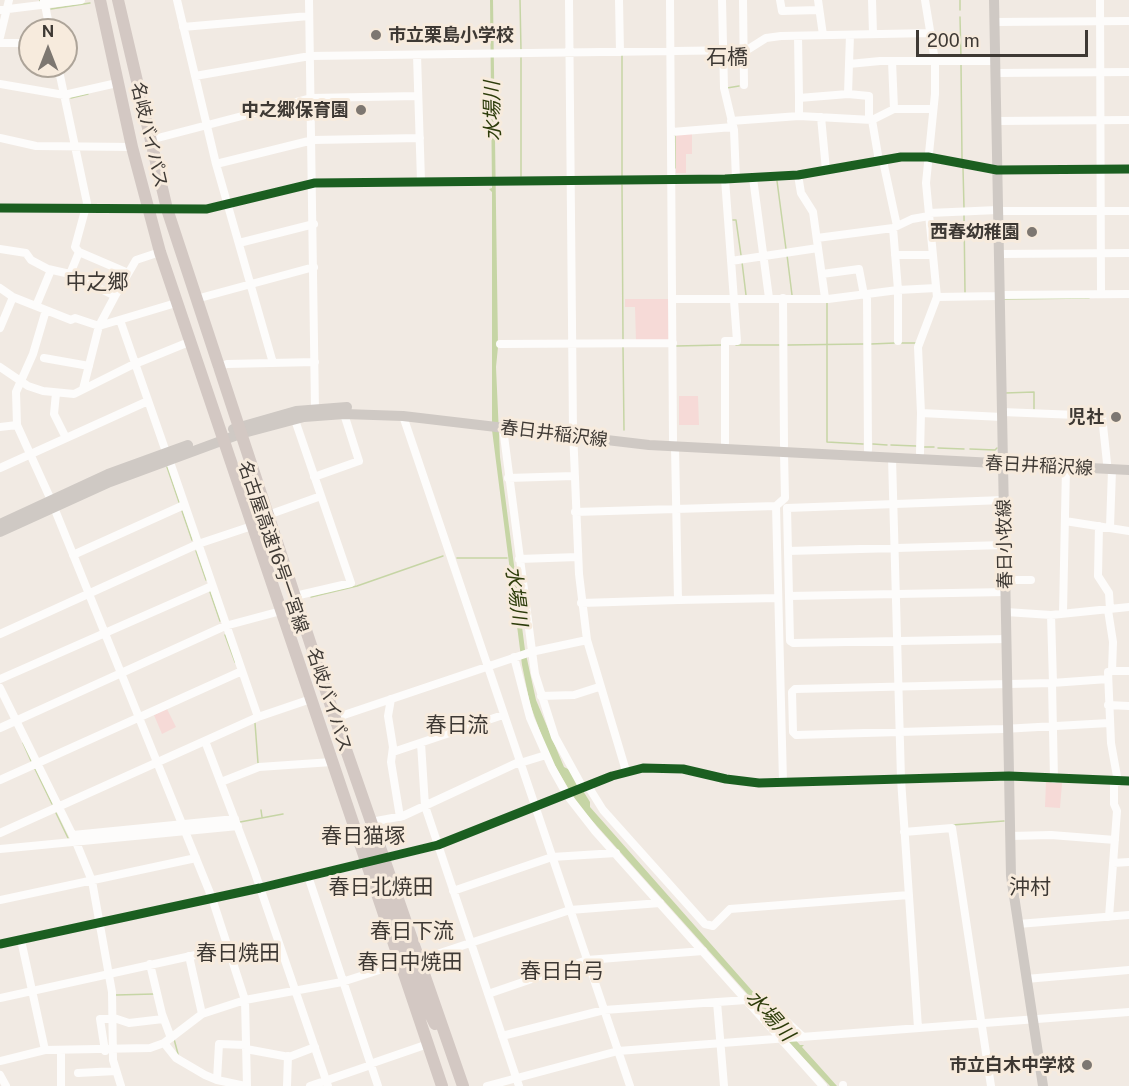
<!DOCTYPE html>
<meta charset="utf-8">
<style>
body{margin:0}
#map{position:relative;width:1129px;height:1086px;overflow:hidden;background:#f1eae3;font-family:"Public Sans",sans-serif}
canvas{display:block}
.north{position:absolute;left:18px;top:18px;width:60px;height:60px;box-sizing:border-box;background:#f7ebdd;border:2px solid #ada499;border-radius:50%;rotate:0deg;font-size:16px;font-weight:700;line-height:24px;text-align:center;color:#3e3934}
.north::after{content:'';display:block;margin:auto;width:21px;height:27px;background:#7d7771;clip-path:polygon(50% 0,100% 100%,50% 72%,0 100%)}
.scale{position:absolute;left:916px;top:30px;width:172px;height:27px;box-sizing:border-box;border:3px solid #3e3934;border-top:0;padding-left:8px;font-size:18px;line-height:21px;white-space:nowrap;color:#3e3934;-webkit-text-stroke:4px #f7ebdd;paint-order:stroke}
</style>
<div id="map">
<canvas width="1129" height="1086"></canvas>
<div class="north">N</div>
<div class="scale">200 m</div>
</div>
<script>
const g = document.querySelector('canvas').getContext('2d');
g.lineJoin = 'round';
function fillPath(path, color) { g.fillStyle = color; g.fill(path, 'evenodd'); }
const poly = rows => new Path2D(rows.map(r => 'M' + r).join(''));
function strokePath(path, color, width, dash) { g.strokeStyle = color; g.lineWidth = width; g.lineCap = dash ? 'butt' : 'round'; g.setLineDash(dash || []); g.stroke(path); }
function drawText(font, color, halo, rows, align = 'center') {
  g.font = font + ' "Public Sans","Noto Sans JP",sans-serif'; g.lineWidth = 6; g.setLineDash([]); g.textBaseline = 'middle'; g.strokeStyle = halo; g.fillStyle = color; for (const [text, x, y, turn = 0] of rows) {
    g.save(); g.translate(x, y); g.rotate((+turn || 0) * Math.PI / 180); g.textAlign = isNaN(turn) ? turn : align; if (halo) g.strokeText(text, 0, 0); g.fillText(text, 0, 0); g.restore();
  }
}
const green = poly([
 [692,132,692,154,686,154,686,173,676,173,676,133],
 [625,299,670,299,670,341,636,341,635,307,625,307],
 [679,396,698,396,699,425,679,425],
 [167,709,176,727,162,734,154,715],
 [1046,782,1062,783,1060,808,1045,807]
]);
const water = poly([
 [490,0,493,0,498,347,496,367,500,457,525,650,536,700,564,767,570,770,590,802,590,807,800,1045,804,1045,802,1047,837,1086,830,1086,778,1031,778,1028,579,806,549,756,530,704,522,665,492,430,492,192,489,189,492,188]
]);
const stream = poly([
 [40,0,40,1],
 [520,0,521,50],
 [960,0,960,10],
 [51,9,90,3],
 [960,17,961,58],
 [622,55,622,176],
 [521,58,521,176],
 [961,64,962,159],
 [727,88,739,86],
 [71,98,88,94],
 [675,134,675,168],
 [963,168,964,208],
 [777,181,786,249],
 [622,185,623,339],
 [964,215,965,292],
 [733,220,736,220,741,255],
 [787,255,792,295],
 [742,262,746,295],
 [1004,299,1089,298],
 [827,301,827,442,863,444],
 [900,343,916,343],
 [871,344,895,343],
 [736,345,779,345],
 [788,345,863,344],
 [676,346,722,345],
 [623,347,624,430],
 [1005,393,1034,392,1034,409],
 [873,444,887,445],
 [891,445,916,446],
 [923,447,934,447],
 [938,448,964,449],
 [970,449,995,450,997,448],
 [167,467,179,502],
 [182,511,192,540],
 [196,551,206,580],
 [457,558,507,558],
 [210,592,220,621],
 [311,597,357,586,443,556],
 [225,635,235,662],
 [255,723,258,763],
 [23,743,31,761],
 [35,769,52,804],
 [261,810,262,817],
 [56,813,68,838],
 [240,822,283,814],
 [952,825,1004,821],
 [116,995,154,994],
 [174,1039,178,1054]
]);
const minor = poly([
 [44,0,50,30],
 [177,0,216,164,273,363],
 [309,0,315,409],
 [569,0,573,430,579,574,587,640,626,771],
 [619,0,620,52],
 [670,0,673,440],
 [722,0,724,88,734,130,736,179],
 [743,0,744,85],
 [780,0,782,11,819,10],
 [818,0,823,35],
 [872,0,873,33],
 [1100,0,1101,294],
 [0,10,81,0],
 [994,22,1129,21],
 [183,27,309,16],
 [798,36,799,98,848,94,869,96,869,119],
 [0,37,9,0],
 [0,43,30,43],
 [417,55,421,181],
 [892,61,894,109],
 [849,64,850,35],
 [58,66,87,203,75,247,79,252,70,274],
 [995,73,1129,72],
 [195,76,310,56,747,50,766,38,781,36,931,33],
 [0,84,64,95,117,83],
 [848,94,849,64,880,61,995,61],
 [799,98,799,116],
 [821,117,826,170],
 [872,120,879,161],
 [731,121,799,116,872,120,894,109,933,109],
 [996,121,1129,120],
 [672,132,733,127],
 [0,138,36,146,132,147],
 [150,140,311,98,418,96],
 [883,161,897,226],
 [216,164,313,140,420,138],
 [798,175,801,193,813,212,825,298],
 [753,178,769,298],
 [725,179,737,341,725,341,725,443],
 [0,208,206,209,314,183,725,179,798,175,901,157,928,157,997,170,1129,169],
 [998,211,1129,211],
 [929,213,998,210],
 [893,228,898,290,898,341],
 [817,238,893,228,912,219,929,216],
 [239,243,314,224],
 [0,249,26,253,31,260,48,269,70,274,115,296],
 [79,252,128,273],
 [999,254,1129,253],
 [895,255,933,255],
 [731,261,818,248],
 [822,274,859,269,864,295],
 [0,288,13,297,71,320,75,318,99,326,176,303],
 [867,294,868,450],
 [1000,295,1129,294],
 [937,297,1000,296],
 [783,298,784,446],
 [196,299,314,267],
 [673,299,828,299,898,290,936,288],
 [36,306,51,270],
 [46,310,33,354,16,392,17,425,51,500,212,898,245,1000,247,1086],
 [120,320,166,452],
 [0,328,13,297],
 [500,344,673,343],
 [44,358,89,366],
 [0,367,28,386,43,391,74,394,130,366,189,342],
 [217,367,227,364,315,362],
 [83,389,99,326,115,296,136,260,160,252],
 [56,393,54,414,66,438],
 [1002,412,1102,416,1107,463],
 [921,413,918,347,937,297,926,183,935,94,935,61,925,0],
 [403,416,630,1086],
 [295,420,351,583,295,596],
 [0,427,17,425],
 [503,428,535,674,555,737,583,788],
 [675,447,678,600,778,598],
 [920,453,921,413,1002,417],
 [892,458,901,779,918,1028],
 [169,459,258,717],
 [0,468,148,401],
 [314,477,359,461,344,414],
 [508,478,574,476],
 [1004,500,787,508,790,641,793,643,1007,639],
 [776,506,783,782],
 [575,512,776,506,785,498,784,453],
 [268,515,321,496],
 [1065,521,1129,531],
 [1099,526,1098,576,1109,593,1110,609],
 [1110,527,1112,470],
 [788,551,1005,545],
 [73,555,184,505],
 [519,559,578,557],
 [1006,580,1031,580],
 [789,596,1006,592],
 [581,603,678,600],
 [1108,610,1113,642,1112,671,1108,672,1111,743,1118,782],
 [1006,612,1051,615,1129,607],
 [1063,612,1066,467],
 [1051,615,1053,683],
 [0,634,198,544,252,526],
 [514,657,530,718,552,768,567,795,595,831,823,1086],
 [1112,671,1129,671],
 [0,679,212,586],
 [1108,679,1052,683,795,689,792,692,793,732,796,735,1003,729,1109,723],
 [1052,683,1054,779],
 [0,688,76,842,92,881,112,992,113,1060,121,1086],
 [541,696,574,695,599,687],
 [391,699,388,716,393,747,391,762,400,817],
 [1108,705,1129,706],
 [335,718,531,652,587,640],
 [0,728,225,626,281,611],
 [205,741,254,870,328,1086],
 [421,743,425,806,519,1086],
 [393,752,503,715],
 [520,763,546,755],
 [0,780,242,671],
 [221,782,259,767,332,762],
 [588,786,603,810,705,924,713,926,730,909,909,895],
 [371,822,403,816,519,762],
 [904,832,952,828,991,1086],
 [0,833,258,717,311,699],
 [73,835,235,819],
 [1010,836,1051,835,1115,840],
 [0,849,238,826],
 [1113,863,1129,862],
 [308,876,378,1086],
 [453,891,552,857,616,853],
 [0,900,196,858],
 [1109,917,1117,811,1114,804,1114,782],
 [1018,924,1129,915],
 [21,940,45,1050],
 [0,944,260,888,438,845,612,776,643,768,683,769,726,779,759,783,1009,776,1129,781],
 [189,956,202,1014],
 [419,960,570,910,660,903],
 [150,964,162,1014,171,1038],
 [1026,979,1129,970],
 [488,994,587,960,703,951],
 [0,998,227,948],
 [717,1002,724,1086],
 [114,1018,129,1023,163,1019],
 [787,1022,803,1037],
 [502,1036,604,1010,746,1000],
 [164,1043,176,1058,205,1075,217,1080,245,1086],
 [246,1049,289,1057,315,1047],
 [61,1051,61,1086],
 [105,1051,100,1019,114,1019],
 [0,1061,45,1050,150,1048,164,1043,202,1014,245,1000,342,982,401,963],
 [370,1064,428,1044],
 [78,1073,116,1071],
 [0,1075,6,1086],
 [217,1080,219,1044,246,1045],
 [843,1085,843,1086],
 [287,1086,288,1056],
 [310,1086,371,1065],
 [487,1086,618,1051,1129,1012]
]);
const major = poly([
 [994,0,1011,876,1043,1086],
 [233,429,296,411,347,407],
 [0,524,108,474,188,445],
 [0,532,110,482,240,434,304,417,344,414,403,416,649,445,1129,470]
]);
const highway = poly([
 [100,0,132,147,160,252,442,1086],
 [118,0,167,209,335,718,463,1086],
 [370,846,423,1000,435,1024]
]);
const cycleway = poly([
 [0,208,206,209,314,183,725,179,798,175,901,157,928,157,997,170,1129,169],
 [0,944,260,888,438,845,612,776,643,768,683,769,726,779,759,783,1009,776,1129,781]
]);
const markers = [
 [376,35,6,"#7d7771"],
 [361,110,6,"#7d7771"],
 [1032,232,6,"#7d7771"],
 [1116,417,6,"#7d7771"],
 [1087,1065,6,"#7d7771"]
];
const poiNames = [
 ["市立栗島小学校",388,35,"left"],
 ["中之郷保育園",349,110],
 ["西春幼稚園",1020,232],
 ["児社",1104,417],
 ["市立白木中学校",1075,1065]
];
const streetNames = [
 ["名岐バイパス",149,135,77],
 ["春日井稲沢線",554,434,7],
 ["春日井稲沢線",1039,466,3],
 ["春日小牧線",1005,544,-91],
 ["名古屋高速16号一宮線",273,547,71],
 ["名岐バイパス",329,700,72]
];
const waterNames = [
 ["水場川",493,111,-91],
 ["水場川",516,596,83],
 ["水場川",770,1016,48]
];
const quarterNames = [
 ["石橋",727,58],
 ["中之郷",97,283],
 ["春日流",457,726],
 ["春日猫塚",363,837],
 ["春日北焼田",381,888],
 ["沖村",1030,888],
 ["春日下流",412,932],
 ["春日焼田",238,954],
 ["春日中焼田",410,963],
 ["春日白弓",562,972]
];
fillPath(green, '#f6dad7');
fillPath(water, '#c6d5a5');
strokePath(stream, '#c6d5a5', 1.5);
strokePath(minor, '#fdfcfb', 8);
strokePath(major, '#cfc9c4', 10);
strokePath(highway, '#d3c8c3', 12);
strokePath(cycleway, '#1b5e20', 9);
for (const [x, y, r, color] of markers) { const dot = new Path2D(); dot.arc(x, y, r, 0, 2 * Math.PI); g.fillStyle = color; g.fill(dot); strokePath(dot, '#f7ebdd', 2); }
drawText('bold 18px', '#3e3934', '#f7ebdd', poiNames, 'right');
drawText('18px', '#3e3934', '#f7ebdd', streetNames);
drawText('italic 20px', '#2d3c0a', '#f7ebdd', waterNames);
drawText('21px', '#3e3934', '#f7ebdd', quarterNames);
</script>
